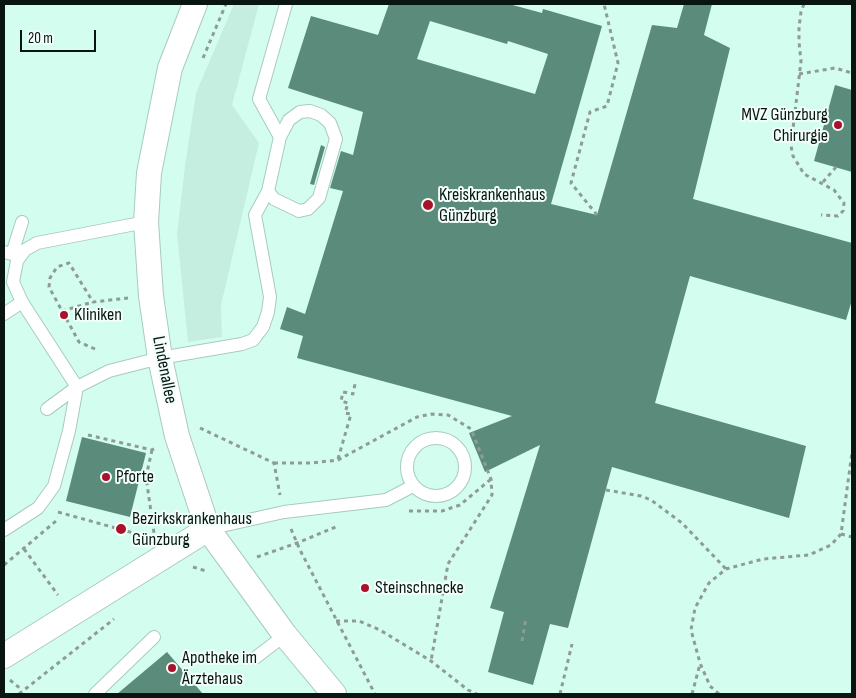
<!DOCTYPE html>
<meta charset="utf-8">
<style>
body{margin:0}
#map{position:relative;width:856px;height:698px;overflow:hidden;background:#f1fef9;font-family:"Sofia Sans Condensed",sans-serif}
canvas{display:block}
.frame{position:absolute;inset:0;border:5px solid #091511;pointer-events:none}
.scale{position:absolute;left:20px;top:30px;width:76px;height:22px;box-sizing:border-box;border:2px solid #091511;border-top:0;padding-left:6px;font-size:15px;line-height:18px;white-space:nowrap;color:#091511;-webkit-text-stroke:4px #f1fef9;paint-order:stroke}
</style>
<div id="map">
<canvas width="856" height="698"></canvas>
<div class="frame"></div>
<div class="scale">20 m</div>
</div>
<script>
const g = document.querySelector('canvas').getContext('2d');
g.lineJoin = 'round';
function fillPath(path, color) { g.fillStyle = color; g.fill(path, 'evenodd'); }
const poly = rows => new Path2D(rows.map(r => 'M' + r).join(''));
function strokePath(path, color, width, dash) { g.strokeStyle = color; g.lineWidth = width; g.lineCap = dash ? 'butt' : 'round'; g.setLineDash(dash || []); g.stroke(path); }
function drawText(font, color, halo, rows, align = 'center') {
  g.font = font + ' "Sofia Sans Condensed",sans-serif'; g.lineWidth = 4; g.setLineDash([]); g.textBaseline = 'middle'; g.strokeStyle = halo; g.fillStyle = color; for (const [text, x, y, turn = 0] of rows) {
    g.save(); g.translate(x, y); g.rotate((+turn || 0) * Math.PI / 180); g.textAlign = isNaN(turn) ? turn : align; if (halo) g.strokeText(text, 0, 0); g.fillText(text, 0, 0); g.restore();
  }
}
const built = poly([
 [4,4,852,4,852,694,4,694]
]);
const green = poly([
 [234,4,259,4,232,105,259,143,221,305,222,337,188,342,177,234,185,166,196,93]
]);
const building = poly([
 [389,4,509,4,542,13,543,9,602,26,551,204,597,215,652,25,677,28,684,4,712,4,704,35,730,48,693,199,852,243,852,300,846,320,690,276,655,403,806,446,789,518,612,467,568,628,550,624,533,685,488,672,504,612,490,608,540,445,485,472,469,433,512,416,297,358,303,336,280,329,287,307,305,314,343,191,330,188,341,151,353,155,363,112,288,88,311,16,378,35],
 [430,21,507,44,508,41,548,54,535,94,417,59],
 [835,85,852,90,852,172,814,161],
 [321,145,325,147,314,185,310,184],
 [82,437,146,453,130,517,66,501],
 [167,652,203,694,117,694]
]);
const path = poly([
 [804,4,801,12,799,27,799,42,801,61,791,146,793,156,804,174,834,190,844,203,843,211,838,216,821,215],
 [203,58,226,4],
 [799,74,835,68,852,73],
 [823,182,836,167],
 [597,215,571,183,590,112,607,106,618,63,604,4],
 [62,311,93,302],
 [95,349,79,342,49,287,50,278,57,267,69,263,93,302,128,298],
 [200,428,274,463,280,495],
 [88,435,152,450,157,447],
 [152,450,146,477,154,533],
 [338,459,351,414,345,413,348,403,341,401,343,392,353,394,355,384],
 [274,463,311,463,338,460,417,417,432,414,448,415,471,429,491,479,492,495,448,564,431,661],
 [606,490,641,496,651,500,682,523,726,569],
 [409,511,442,511,460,505,491,479],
 [58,512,148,537],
 [291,529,300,550,375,694],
 [841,534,852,537],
 [24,549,58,595],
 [257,557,297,543,338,526],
 [4,565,56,521,57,517],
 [193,567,206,571],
 [336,621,359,621,380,630,431,661,468,690,477,694],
 [522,641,526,618],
 [10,680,22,690],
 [19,694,114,619],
 [560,694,572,644],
 [692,694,700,664],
 [719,694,710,686,700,663,691,630,695,608,709,583,726,569,763,559,809,555,831,545,841,534,852,452]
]);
const lane = poly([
 [310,111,321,115,330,123,336,139,319,198,308,209,299,211,274,199,268,191,280,137,289,120,300,112,310,111],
 [280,137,259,99,286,4],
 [146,222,37,243,25,250,17,261,13,282,22,302,77,387,109,371,160,358,242,344,253,340,263,327,268,312,270,297,255,215,268,191],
 [4,252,12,254,22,222],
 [4,314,22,302],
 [47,409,77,387],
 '407 467a29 29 0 1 1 58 0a29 29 0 1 1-58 0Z',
 [208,529,284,512,386,500,413,486],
 [4,530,38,508,54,486,69,431,77,387],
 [255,658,285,635],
 [95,694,154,637]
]);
const street = poly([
 [195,4,170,68,149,173,146,222,151,296,160,358,177,436,208,529,285,635,334,694],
 [4,656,208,529]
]);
const markers = [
 [838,125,5,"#a91229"],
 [428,205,6,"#a91229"],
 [64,315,5,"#a91229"],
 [106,477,5,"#a91229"],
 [121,529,6,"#a91229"],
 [365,588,5,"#a91229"],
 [172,668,5,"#a91229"]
];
const poiNames = [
 ["MVZ Günzburg",828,115,"right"],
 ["Chirurgie",828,136,"right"],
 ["Kreiskrankenhaus",439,195],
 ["Günzburg",439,216],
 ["Kliniken",74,315],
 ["Pforte",116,477],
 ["Bezirkskrankenhaus",132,519],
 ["Günzburg",132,540],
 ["Steinschnecke",375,588],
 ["Apotheke im",182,658],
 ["Ärztehaus",182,679]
];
const streetNames = [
 ["Lindenallee",164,370,79]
];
fillPath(built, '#d3feef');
fillPath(green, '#c6eee0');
fillPath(building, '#5b8b7b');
strokePath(lane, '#a9cabe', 14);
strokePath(street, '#a9cabe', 26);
strokePath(path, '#8f9b97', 3, [4, 4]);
strokePath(lane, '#fff', 12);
strokePath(street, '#fff', 24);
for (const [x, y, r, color] of markers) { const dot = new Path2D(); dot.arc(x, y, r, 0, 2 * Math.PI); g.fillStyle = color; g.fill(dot); strokePath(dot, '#f1fef9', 2); }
drawText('18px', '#091511', '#f1fef9', poiNames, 'left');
drawText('18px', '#091511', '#f1fef9', streetNames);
</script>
